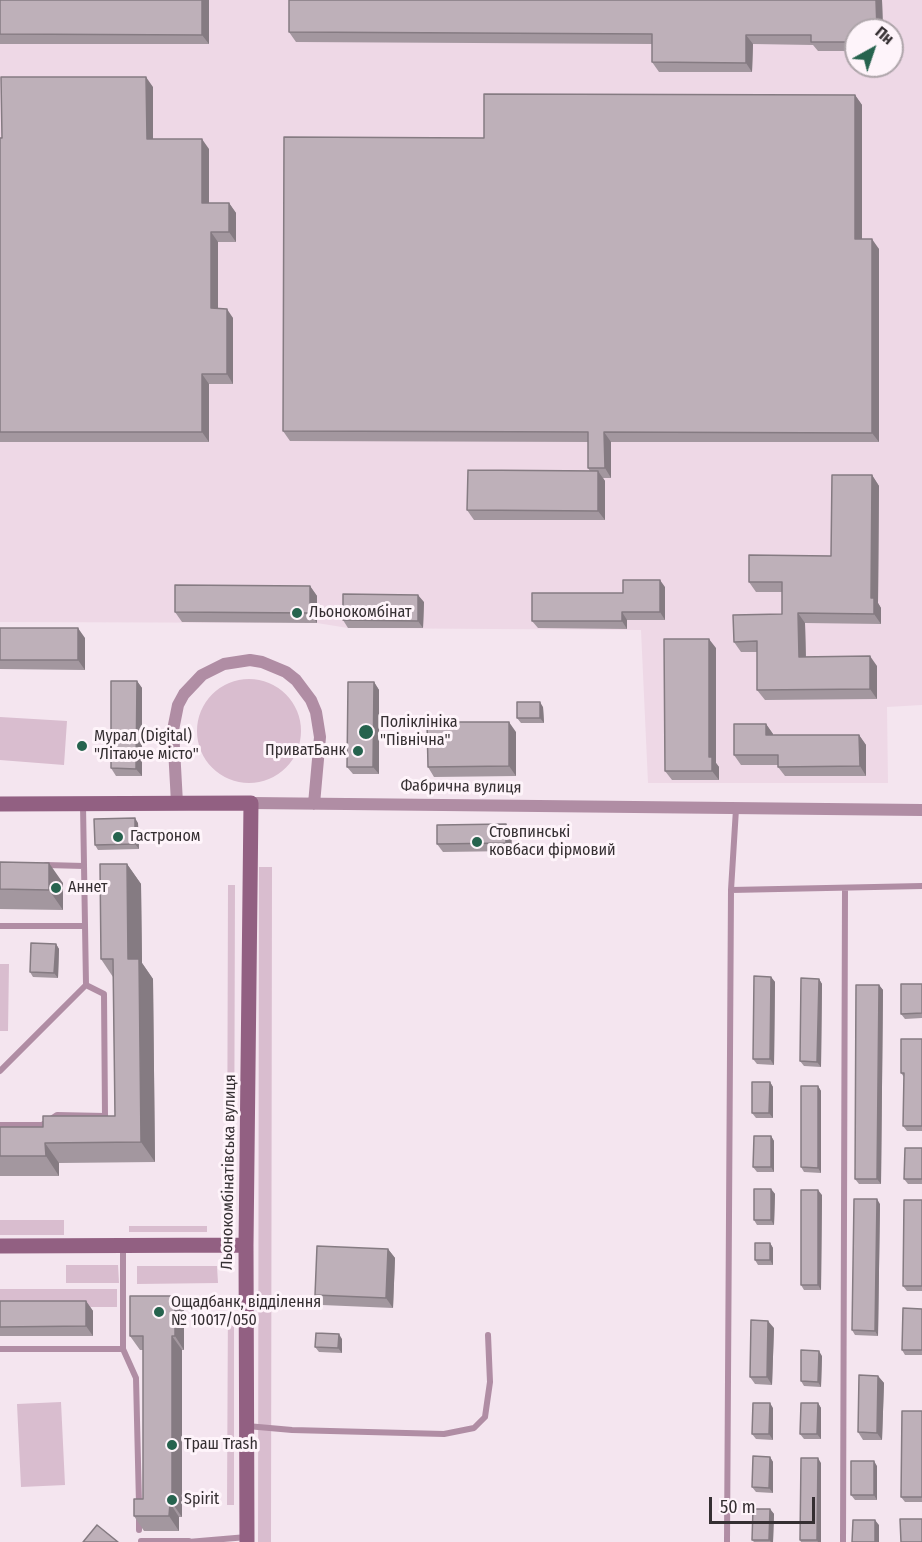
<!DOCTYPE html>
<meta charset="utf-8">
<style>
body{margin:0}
#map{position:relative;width:922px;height:1542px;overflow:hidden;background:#f4e5ef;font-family:"Fira Sans Condensed",sans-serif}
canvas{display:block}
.north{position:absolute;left:844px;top:18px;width:60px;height:60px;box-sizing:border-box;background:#fef4fa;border:2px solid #aea5aa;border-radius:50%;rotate:40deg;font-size:16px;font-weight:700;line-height:24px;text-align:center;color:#352f32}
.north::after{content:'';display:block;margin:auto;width:21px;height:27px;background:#26634e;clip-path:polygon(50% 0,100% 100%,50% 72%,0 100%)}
.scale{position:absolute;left:709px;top:1497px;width:106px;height:27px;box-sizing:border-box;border:3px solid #352f32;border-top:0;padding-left:8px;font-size:18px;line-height:21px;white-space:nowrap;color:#352f32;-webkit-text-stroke:4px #fef4fa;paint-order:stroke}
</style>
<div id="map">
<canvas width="922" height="1542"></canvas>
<div class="north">Пн</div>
<div class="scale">50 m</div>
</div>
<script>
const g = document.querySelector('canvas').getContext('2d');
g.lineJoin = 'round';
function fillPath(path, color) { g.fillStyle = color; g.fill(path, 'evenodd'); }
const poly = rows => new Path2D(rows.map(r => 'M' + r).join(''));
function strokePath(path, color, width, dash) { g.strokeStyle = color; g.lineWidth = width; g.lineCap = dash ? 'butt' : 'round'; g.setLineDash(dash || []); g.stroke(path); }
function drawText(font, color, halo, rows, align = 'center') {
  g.font = font + ' "Fira Sans Condensed",sans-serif'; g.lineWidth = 6; g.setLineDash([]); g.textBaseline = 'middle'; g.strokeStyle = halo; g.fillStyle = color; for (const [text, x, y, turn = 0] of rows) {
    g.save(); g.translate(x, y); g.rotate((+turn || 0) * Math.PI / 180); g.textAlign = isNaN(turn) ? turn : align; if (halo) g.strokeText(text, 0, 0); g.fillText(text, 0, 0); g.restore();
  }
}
const built = poly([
 [0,0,922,0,922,705,887,707,888,783,648,783,641,630,348,628,317,623,0,622],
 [856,30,892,30,892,66,856,66]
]);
const green = poly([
 '197 731a52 52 0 1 1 104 0a52 52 0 1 1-104 0Z',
 [0,717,67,721,64,765,0,760],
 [259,867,272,867,271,1542,258,1542],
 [228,885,235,885,234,1210,227,1210],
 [0,964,9,964,8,1031,0,1031],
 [0,1220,64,1220,64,1235,0,1235],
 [129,1226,207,1226,207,1232,129,1232],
 [66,1265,118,1265,119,1283,66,1283],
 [137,1266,217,1266,218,1283,137,1284],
 [0,1289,117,1289,117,1307,0,1307],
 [228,1298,234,1298,234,1505,227,1505],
 [61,1402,65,1485,21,1487,17,1404]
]);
const lane = poly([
 [46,865,84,866],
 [731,890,736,809],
 [0,926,85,926],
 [0,1071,86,985,83,805],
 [0,1125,42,1125,57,1115,105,1116,104,994,86,985],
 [0,1349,123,1349,123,1245],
 [123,1349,136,1378,139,1504],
 [247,1426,292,1430,444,1434,474,1428,485,1417,490,1382,488,1335],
 [139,1530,139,1517],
 [141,1541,189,1541],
 [188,1542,247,1537],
 [727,1542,731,890,922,886],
 [843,1542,845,889]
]);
const street = poly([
 [177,803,173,730,178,705,184,694,202,675,224,664,250,660,262,662,286,672,296,680,311,700,316,712,320,737,314,804],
 [251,803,922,810]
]);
const secondary = poly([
 [0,804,251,803,246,1245,247,1542],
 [0,1246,246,1245]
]);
const wall = poly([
 [0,0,209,0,209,44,0,44],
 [882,0,883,30,856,30,856,51,818,51,813,45,753,44,752,72,659,72,652,62,652,44,296,42,289,32],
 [153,87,153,139,209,149,209,203,229,203,236,213,236,242,218,242,218,308,233,318,233,384,209,384,209,442,0,442,0,138],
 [855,95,862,105,862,239,879,249,879,442,611,442,611,478,603,478,605,481,605,520,474,520,467,510,590,471,588,468,588,442,290,441,283,431,484,138],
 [872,475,879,486,878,603,881,608,881,624,805,623,806,657,877,666,877,699,765,700,757,690,757,652,741,652,734,642,782,614,782,592,756,592,749,582,831,556],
 [310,586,317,596,317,623,182,622,175,612],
 [665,587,665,620,627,620,627,629,538,628,532,621,623,593],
 [424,602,423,628,348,628,343,620],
 [0,628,85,638,85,670,0,669],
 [716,648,716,763,719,767,719,780,672,780,665,771],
 [137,681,142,688,142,776,116,776,111,768],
 [374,682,379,690,379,774,353,774,347,767],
 [543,707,544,723,521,723,517,718],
 [766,724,773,734,773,735,859,735,866,745,866,776,785,776,778,767,778,765,741,765,734,755],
 [516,732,516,776,434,777,428,767],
 [138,823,139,849,98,850,95,845],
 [511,831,512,851,443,852,437,844],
 [0,862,63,883,63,910,0,909],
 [127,864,141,884,142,963,153,979,155,1162,59,1163,59,1176,0,1176,0,1127,43,1127,115,1116,113,977,101,959],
 [56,944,59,949,58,978,33,977,30,972],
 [771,977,775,982,774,1065,757,1064,753,1059],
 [819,979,822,984,821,1067,804,1066,800,1061],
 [922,984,922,1018,905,1019,901,1014],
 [879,985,883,990,881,1184,859,1184,855,1179],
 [922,1039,922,1131,907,1131,903,1126,904,1077,901,1073],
 [770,1082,773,1087,773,1118,756,1118,752,1113],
 [818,1086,821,1091,821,1173,804,1172,801,1167],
 [771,1136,774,1141,774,1172,757,1172,753,1167],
 [922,1148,922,1184,908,1184,904,1179],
 [771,1189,775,1194,774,1225,757,1225,754,1220],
 [822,1195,821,1290,804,1290,801,1285],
 [922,1200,922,1291,907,1291,903,1286],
 [880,1204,878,1336,855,1335,852,1330],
 [770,1243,773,1248,773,1265,758,1265,755,1260],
 [388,1249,395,1258,393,1308,322,1305,315,1295],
 [175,1296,184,1311,184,1350,182,1350,182,1517,179,1517,179,1531,144,1531,134,1516,143,1499,143,1350,140,1350,130,1336],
 [0,1301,86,1301,93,1311,93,1336,0,1336],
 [922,1309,922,1355,905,1355,902,1350],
 [774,1328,772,1385,755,1384,750,1377],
 [342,1339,342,1353,319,1352,315,1347],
 [822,1356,821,1387,804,1386,801,1381],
 [878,1376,884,1383,882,1440,863,1440,858,1432],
 [818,1403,821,1408,821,1439,804,1439,800,1434],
 [773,1408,773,1440,756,1439,752,1434],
 [922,1411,922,1502,905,1502,901,1497],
 [770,1457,773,1462,773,1493,756,1492,752,1487],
 [821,1463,821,1542,801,1542,800,1540],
 [877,1466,877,1500,855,1500,851,1495],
 [770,1509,774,1514,773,1542,754,1542,752,1540]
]);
const shadedWall = poly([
 [202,0,209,0,209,44,202,35],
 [876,0,882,0,883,30,877,30],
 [746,35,753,44,752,72,746,63],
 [146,77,153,87,153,148,147,139],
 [855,95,862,105,862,249,855,239],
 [202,139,209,149,209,213,202,203],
 [229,203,236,213,236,242,229,232],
 [211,232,218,242,218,318,211,308],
 [872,239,879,249,879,442,872,433],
 [227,309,233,318,233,384,227,374],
 [202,374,209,384,209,442,202,432],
 [604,432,611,442,611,478,605,468],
 [598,471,605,481,605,520,598,511],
 [872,475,879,486,878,603,881,608,881,624,874,614,871,598],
 [660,580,665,587,665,620,660,612],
 [310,586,317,596,317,623,310,613],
 [418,595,424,602,423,628,418,621],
 [622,612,627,620,627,629,622,621],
 [798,613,805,623,806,667,799,657],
 [78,628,85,638,85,670,78,660],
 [709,639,716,648,716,763,719,767,719,780,712,771,709,757],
 [870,656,877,666,877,699,870,689],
 [137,681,142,688,142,776,136,769],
 [374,682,379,690,379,774,373,767],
 [540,702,543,707,544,723,540,718],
 [509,722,516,732,516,776,509,766],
 [766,724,773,734,773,745,766,735],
 [859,735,866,745,866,776,860,766],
 [135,818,138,823,139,849,135,844],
 [506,824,511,831,512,851,506,843],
 [49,863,63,883,63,910,49,890],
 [127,864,141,884,142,963,153,979,155,1162,141,1142,128,959],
 [56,944,59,949,58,978,54,973],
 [771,977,775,982,774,1065,770,1059],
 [819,979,822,984,821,1067,817,1062],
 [879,985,883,990,881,1184,877,1179],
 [770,1082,773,1087,773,1118,769,1113],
 [818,1086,821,1091,821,1173,818,1168],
 [771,1136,774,1141,774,1172,771,1167],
 [45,1143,59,1163,59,1176,46,1156],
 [771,1189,775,1194,774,1225,771,1220],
 [818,1190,822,1195,821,1290,818,1285],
 [877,1199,880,1204,878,1336,875,1331],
 [770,1243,773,1248,773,1265,770,1260],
 [388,1249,395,1258,393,1308,386,1298],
 [175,1296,184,1311,184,1350,175,1336],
 [86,1301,93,1311,93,1336,86,1326],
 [768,1321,774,1328,772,1385,767,1377],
 [339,1334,342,1339,342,1353,338,1348],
 [172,1336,182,1350,182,1517,172,1503],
 [819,1351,822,1356,821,1387,818,1382],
 [878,1376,884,1383,882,1440,877,1433],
 [770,1403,773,1408,773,1440,769,1434],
 [818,1403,821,1408,821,1439,817,1434],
 [770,1457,773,1462,773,1493,769,1488],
 [818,1458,821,1463,821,1542,818,1542,817,1540],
 [874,1461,877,1466,877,1500,874,1495],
 [170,1503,179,1517,179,1531,169,1516],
 [770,1509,774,1514,773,1542,771,1542,769,1540],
 [875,1520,879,1525,879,1542,875,1542]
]);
const building = poly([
 [0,0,202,0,202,35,0,34,0,0],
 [289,0,876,0,877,30,856,30,856,42,811,42,811,35,746,35,746,63,652,62,652,34,289,32,289,0],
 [1,77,146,77,147,139,202,139,202,203,229,203,229,232,211,232,211,308,227,309,227,374,202,374,202,432,0,432,0,138,2,138,1,77],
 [484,94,855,95,855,239,872,239,872,433,604,432,605,468,588,468,588,432,283,431,284,137,484,138,484,94],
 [468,470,598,471,598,511,467,510,468,470],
 [832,475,872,475,871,598,874,598,874,614,798,613,799,657,870,656,870,689,757,690,757,641,734,642,733,615,782,614,782,582,749,582,749,555,831,556,832,475],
 [623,580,660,580,660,612,622,612,622,621,532,621,532,593,623,593,623,580],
 [175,585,310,586,310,613,175,612,175,585],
 [343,594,418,595,418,621,343,620,343,594],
 [0,628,78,628,78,660,0,660,0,628],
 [664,639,709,639,709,757,712,757,712,771,665,771,664,639],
 [111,681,137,681,136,769,111,768,111,681],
 [348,682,374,682,373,767,347,767,348,682],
 [517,702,540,702,540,718,517,718,517,702],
 [427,722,509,722,509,766,428,767,427,722],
 [734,724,766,724,766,735,859,735,860,766,778,767,778,755,734,755,734,724],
 [135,818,135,844,95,845,94,819,135,818],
 [506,824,506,843,437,844,437,825,506,824],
 [0,862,49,863,49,890,0,889,0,862],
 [100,864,127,864,128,959,139,959,141,1142,45,1143,46,1156,0,1156,0,1127,43,1127,43,1116,115,1116,113,959,101,959,100,864],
 [31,943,56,944,54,973,30,972,31,943],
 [754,976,771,977,770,1059,753,1059,754,976],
 [801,978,819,979,817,1062,800,1061,801,978],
 [901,984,922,984,922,1013,901,1014,901,984],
 [856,985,879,985,877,1179,855,1179,856,985],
 [901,1039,922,1039,922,1126,903,1126,904,1073,901,1073,901,1039],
 [752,1082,770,1082,769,1113,752,1113,752,1082],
 [801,1086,818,1086,818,1168,801,1167,801,1086],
 [754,1136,771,1136,771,1167,753,1167,754,1136],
 [905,1148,922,1148,922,1179,904,1179,905,1148],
 [754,1189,771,1189,771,1220,754,1220,754,1189],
 [801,1190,818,1190,818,1285,801,1285,801,1190],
 [854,1199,877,1199,875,1331,852,1330,854,1199],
 [904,1200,922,1200,922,1286,903,1286,904,1200],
 [755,1243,770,1243,770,1260,755,1260,755,1243],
 [317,1246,388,1249,386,1298,315,1295,317,1246],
 [130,1296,175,1296,175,1336,172,1336,172,1503,170,1503,169,1516,134,1516,134,1499,143,1499,143,1336,130,1336,130,1296],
 [0,1301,86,1301,86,1326,0,1327,0,1301],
 [903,1308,922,1309,922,1350,902,1350,903,1308],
 [751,1320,768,1321,767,1377,750,1377,751,1320],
 [316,1333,339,1334,338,1348,315,1347,316,1333],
 [801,1350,819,1351,818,1382,801,1381,801,1350],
 [859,1375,878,1376,877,1433,858,1432,859,1375],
 [753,1403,770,1403,769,1434,752,1434,753,1403],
 [801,1403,818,1403,817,1434,800,1434,801,1403],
 [902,1411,922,1411,922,1497,901,1497,902,1411],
 [753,1456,770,1457,769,1488,752,1487,753,1456],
 [801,1458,818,1458,817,1540,800,1540,801,1458],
 [851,1461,874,1461,874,1495,851,1495,851,1461],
 [753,1509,770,1509,769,1540,752,1540,753,1509],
 [900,1519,922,1519,922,1542,901,1542,900,1519],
 [853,1520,875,1520,875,1542,852,1542,853,1520],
 [97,1525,118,1542,83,1542,97,1525]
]);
const markers = [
 [297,613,6,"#26634e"],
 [366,732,8,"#26634e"],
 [82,746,6,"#26634e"],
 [358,751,6,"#26634e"],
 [118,837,6,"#26634e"],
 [477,842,6,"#26634e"],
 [56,888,6,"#26634e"],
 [159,1312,6,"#26634e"],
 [172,1445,6,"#26634e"],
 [172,1500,6,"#26634e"]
];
const poiNames = [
 ["Льонокомбінат",309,613],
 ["Поліклініка",380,723],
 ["\"Північна\"",380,741],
 ["Мурал (Digital)",94,737],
 ["\"Літаюче місто\"",94,755],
 ["ПриватБанк",346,751,"right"],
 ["Стовпинські",489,833],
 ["ковбаси фірмовий",489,851],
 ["Гастроном",130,837],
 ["Аннет",68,888],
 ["Ощадбанк, відділення",171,1303],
 ["№ 10017/050",171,1321],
 ["Траш Trash",184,1445],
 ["Spirit",184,1500]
];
const streetNames = [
 ["Фабрична вулиця",461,787,1],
 ["Льонокомбінатівська вулиця",229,1172,-89]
];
fillPath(built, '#eed8e6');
fillPath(green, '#d9bdcf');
strokePath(lane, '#b08da4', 6);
strokePath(street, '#b08da4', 12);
strokePath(secondary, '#926082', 15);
fillPath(wall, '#a3979f');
fillPath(shadedWall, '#857b82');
fillPath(building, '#beb0b9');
strokePath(building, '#857b82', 1.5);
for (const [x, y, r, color] of markers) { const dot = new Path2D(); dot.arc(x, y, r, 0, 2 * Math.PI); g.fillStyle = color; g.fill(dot); strokePath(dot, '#fef4fa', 2); }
drawText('16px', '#352f32', '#fef4fa', poiNames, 'left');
drawText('16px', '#352f32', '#fef4fa', streetNames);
</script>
